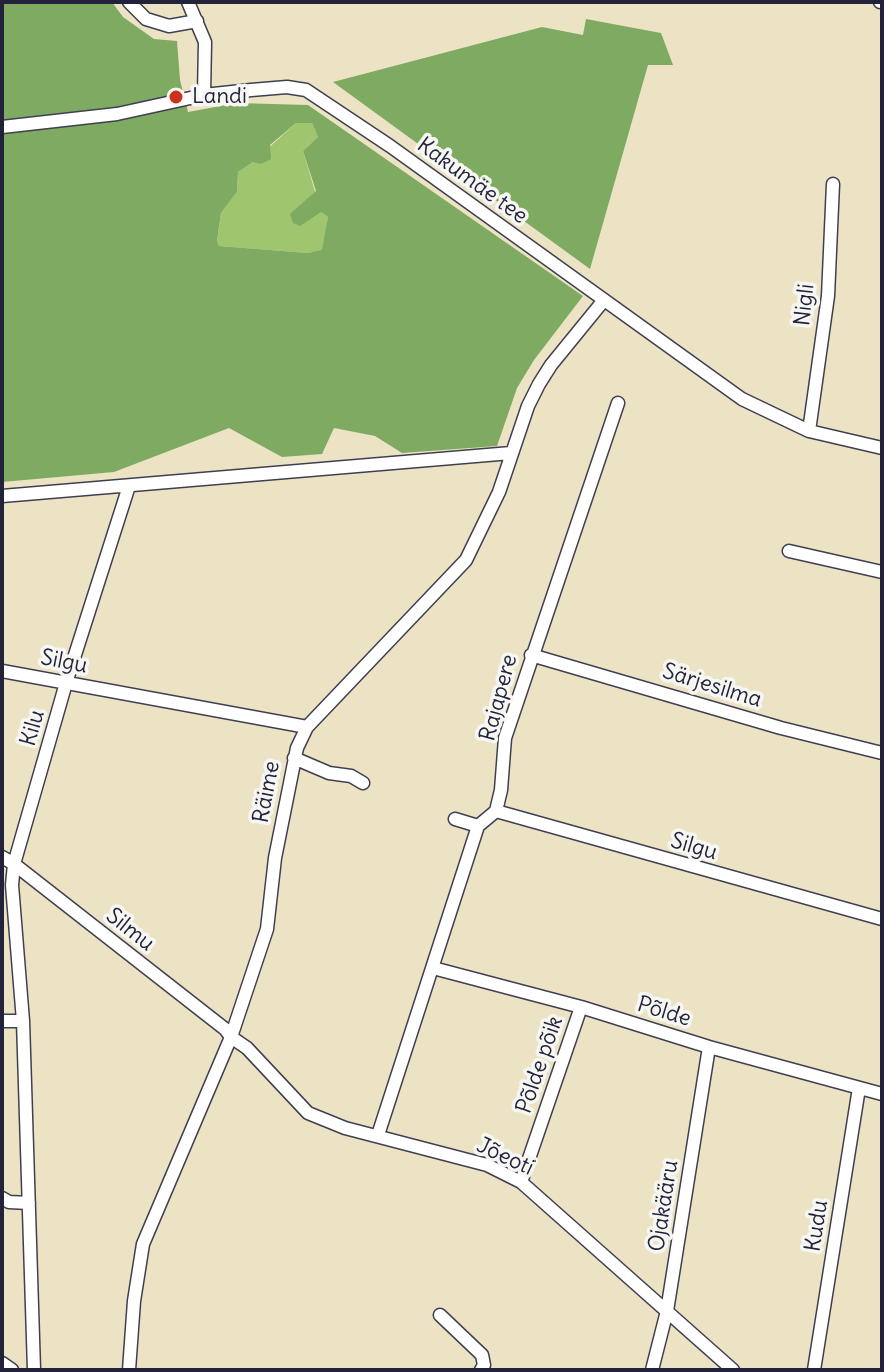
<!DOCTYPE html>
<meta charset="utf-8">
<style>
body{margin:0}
#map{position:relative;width:884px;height:1372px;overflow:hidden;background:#ece3c4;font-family:Delius,sans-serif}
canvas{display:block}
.frame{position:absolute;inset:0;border:4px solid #22223b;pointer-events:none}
</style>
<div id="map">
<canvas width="884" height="1372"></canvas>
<div class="frame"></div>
</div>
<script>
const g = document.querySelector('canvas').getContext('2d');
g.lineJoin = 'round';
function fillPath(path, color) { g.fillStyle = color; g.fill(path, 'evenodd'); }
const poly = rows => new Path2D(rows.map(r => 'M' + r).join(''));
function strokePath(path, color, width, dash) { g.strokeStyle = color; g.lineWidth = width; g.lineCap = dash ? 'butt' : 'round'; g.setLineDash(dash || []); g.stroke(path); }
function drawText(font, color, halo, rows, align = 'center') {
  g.font = font + ' Delius,sans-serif'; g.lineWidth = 7; g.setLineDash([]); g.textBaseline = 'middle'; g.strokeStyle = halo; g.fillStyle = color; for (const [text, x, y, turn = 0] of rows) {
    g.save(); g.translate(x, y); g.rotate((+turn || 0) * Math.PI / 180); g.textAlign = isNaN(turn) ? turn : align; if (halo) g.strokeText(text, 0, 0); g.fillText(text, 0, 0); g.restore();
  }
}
const green = poly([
 [296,123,312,123,318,137,303,151,321,212,328,217,323,251,308,253,219,246,217,241,221,213,237,192,238,172,253,162]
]);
const forest = poly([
 [2,2,112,2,123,17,154,39,177,41,180,80,188,112,237,103,308,105,583,296,534,360,517,388,497,446,402,453,375,436,334,428,322,454,282,457,229,428,114,472,2,482],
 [296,123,312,123,318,137,303,151,316,191,290,214,293,223,300,226,321,212,328,217,322,250,308,253,219,246,217,241,221,213,237,192,238,172,253,162,261,164,271,159,270,145],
 [586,19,661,33,673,65,648,65,590,269,333,82,542,27,583,35]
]);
const minor = poly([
 [129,2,146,19,169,26,197,21],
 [188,2,205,42,204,95],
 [880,2,882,2],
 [2,127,117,114,204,95,251,90,287,87,306,90,390,146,742,399,809,431,882,448],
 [809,431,828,296,833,184],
 [2,496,511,453],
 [789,551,882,572],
 [531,655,781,728,882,753],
 [2,671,307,727],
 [294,758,329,773,351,776,363,783],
 [496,811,882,919],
 [455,819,478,826],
 [2,857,14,864,225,1029,231,1037,247,1048,308,1113,345,1128,487,1165,521,1182,733,1370],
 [433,968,581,1007,709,1047,882,1094],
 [2,1021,23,1021],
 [378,1135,478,826,496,811,501,790,505,738,618,403],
 [521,1182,581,1007],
 [2,1198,9,1202,29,1203],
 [440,1315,482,1355,484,1365,481,1370],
 [2,1363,12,1370],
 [34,1370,23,1021,12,885,14,864,66,683,129,486],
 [129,1370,134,1301,143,1244,231,1037,267,929,275,858,297,748,307,727,466,560,499,492,528,406,539,384,551,365,604,300],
 [652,1370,667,1311,709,1047],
 [814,1370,859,1088]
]);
const markers = [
 [176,97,8,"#c8321e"]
];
const poiNames = [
 ["Landi",192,97]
];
const streetNames = [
 ["Kakumäe tee",472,181,36],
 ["Nigli",805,305,-84],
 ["Silgu",64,662,11],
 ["Särjesilma",712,686,17],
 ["Rajapere",499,698,-75],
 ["Kilu",33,728,-74],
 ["Räime",267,792,-79],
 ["Silgu",694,847,16],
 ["Silmu",130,930,38],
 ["Põlde",664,1012,17],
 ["Põlde põik",540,1065,-71],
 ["Jõeoti",505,1157,25],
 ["Ojakääru",664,1206,-81],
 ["Kudu",817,1226,-81]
];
fillPath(green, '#9fc56f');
fillPath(forest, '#7faa62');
strokePath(minor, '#403f50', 15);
strokePath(minor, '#fff', 12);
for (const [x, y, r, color] of markers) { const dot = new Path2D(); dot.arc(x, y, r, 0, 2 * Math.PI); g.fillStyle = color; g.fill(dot); strokePath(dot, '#f6f6f2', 3); }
drawText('22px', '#22223b', '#f6f6f2', poiNames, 'left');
drawText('22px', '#22223b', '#f6f6f2', streetNames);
</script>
